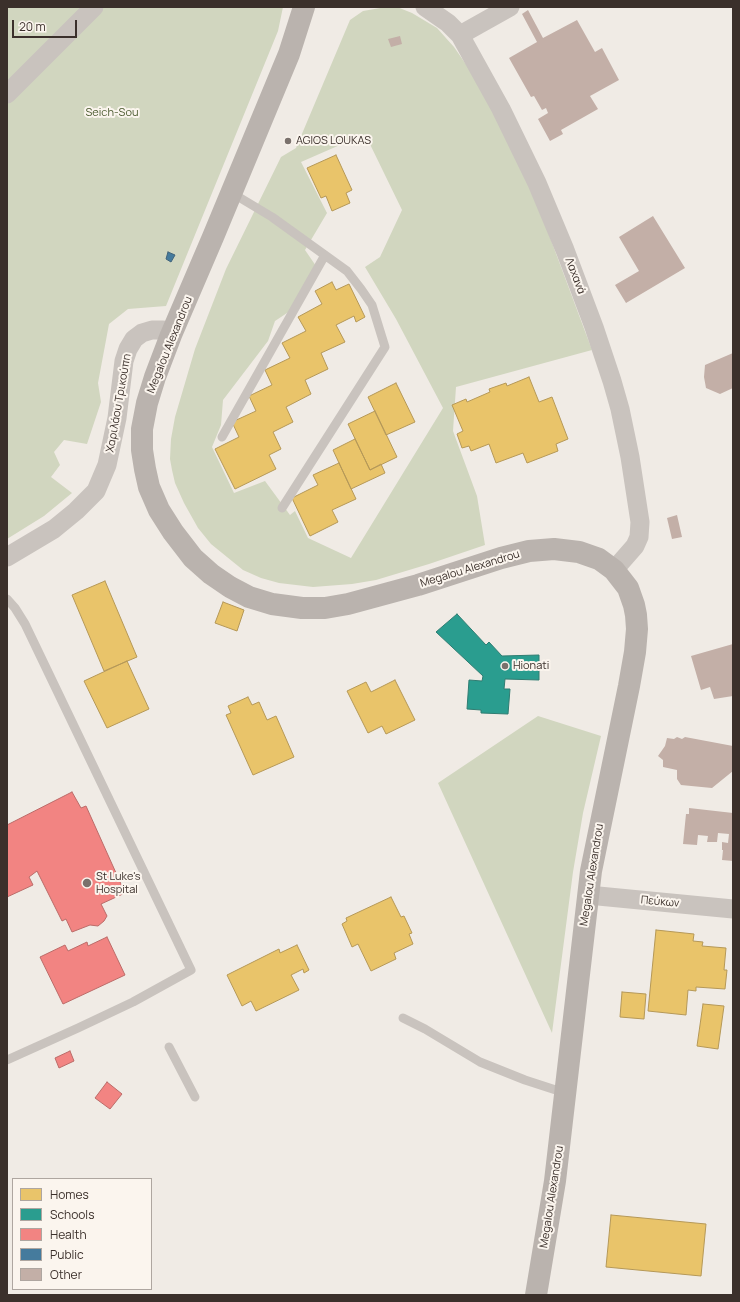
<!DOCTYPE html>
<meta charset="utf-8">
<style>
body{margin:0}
#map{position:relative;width:740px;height:1302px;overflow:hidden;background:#f0ebe5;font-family:Manrope,sans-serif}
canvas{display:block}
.frame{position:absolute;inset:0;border:8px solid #3b302b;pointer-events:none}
.legend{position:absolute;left:12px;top:1178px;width:140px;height:112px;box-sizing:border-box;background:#fbf5ee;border:1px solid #aea6a0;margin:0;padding:5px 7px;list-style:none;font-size:12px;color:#3b302b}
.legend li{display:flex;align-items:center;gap:8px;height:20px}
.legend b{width:20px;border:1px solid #aea6a0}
.scale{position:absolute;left:12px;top:20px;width:65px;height:18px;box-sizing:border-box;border:2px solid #3b302b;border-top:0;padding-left:5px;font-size:12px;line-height:14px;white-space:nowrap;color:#3b302b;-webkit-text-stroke:3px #fbf5ee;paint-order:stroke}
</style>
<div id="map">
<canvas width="740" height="1302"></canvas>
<div class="frame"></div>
<ul class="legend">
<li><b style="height:11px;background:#e9c46a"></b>Homes</li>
<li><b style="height:11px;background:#2a9d8f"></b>Schools</li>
<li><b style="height:11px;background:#f28482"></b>Health</li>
<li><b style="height:11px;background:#457b9d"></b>Public</li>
<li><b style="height:11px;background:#c3afa7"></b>Other</li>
</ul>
<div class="scale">20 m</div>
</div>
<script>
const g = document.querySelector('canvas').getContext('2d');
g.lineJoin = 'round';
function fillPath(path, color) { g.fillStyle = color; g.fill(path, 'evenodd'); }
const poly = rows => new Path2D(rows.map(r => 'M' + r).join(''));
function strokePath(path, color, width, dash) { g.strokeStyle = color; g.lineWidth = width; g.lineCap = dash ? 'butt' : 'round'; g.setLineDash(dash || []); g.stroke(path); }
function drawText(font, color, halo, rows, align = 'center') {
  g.font = font + ' Manrope,sans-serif'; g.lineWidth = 4; g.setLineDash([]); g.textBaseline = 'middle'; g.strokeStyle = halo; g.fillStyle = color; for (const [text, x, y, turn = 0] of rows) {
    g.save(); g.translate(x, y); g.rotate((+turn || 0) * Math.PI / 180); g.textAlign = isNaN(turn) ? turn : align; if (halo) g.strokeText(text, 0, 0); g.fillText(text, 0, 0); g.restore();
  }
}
const green = poly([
 [7,7,283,7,278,31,166,306,128,309,109,324,98,383,101,402,87,444,64,440,54,452,60,465,51,477,72,493,44,516,7,539],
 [386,7,397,7,412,13,437,28,454,47,472,73,494,109,539,208,592,350,456,387,453,431,477,496,485,545,429,564,376,580,352,584,313,587,279,583,261,578,243,570,211,544,198,528,184,503,175,483,172,470,170,459,171,439,175,417,195,349,226,269,281,157,296,148,350,20,363,11],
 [365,134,402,210,380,257,365,267,396,319,443,408,351,558,308,538,295,511,290,515,265,481,234,493,212,447,221,425,223,400,268,341,275,321,293,309,316,266,305,250,327,213,301,162],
 [538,716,601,736,583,813,573,872,552,1033,438,783]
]);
const homes = poly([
 [336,155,352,190,346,193,350,203,332,211,326,196,321,198,307,168,336,155],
 [332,282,336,290,349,284,365,317,356,322,354,316,336,325,345,342,321,353,328,369,305,380,311,394,286,407,293,422,273,432,281,449,269,455,276,469,235,489,215,449,239,437,232,422,256,411,249,396,272,385,265,370,290,358,282,343,306,331,298,317,322,304,315,291,332,282],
 [529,377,539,402,552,397,568,439,556,444,558,451,527,463,523,453,496,463,489,444,471,451,469,446,462,448,457,434,463,431,452,405,466,399,467,402,490,392,489,389,506,383,507,386,529,377],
 [396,383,415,422,386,435,368,397,396,383],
 [375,411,397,457,370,470,348,424,375,411],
 [355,439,370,470,381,464,385,473,351,489,333,450,355,439],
 [339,463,356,499,332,510,338,522,310,536,292,498,318,485,313,475,339,463],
 [105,581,137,657,104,671,72,595,105,581],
 [223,602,244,610,237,631,215,623,223,602],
 [127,661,149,709,107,728,84,681,127,661],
 [395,680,415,720,386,734,382,726,368,733,347,691,366,682,371,692,395,680],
 [248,697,252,705,259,702,267,720,276,716,294,757,253,775,226,715,231,713,228,706,248,697],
 [391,897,401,917,404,916,412,933,409,934,413,944,394,953,396,959,371,971,358,944,352,947,342,924,347,921,346,918,391,897],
 [656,930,694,934,693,941,703,942,702,946,726,948,724,970,727,970,725,989,696,987,696,991,688,990,686,1015,648,1011,656,930],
 [297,945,309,970,304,973,303,969,291,975,299,990,256,1011,251,1001,242,1006,227,975,279,949,280,953,297,945],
 [622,992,646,994,644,1019,620,1017,622,992],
 [703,1004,724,1006,718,1049,697,1046,703,1004],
 [611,1215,706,1224,701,1276,606,1267,611,1215]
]);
const schools = poly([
 [457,614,486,645,489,642,502,656,539,655,539,680,505,679,504,689,510,689,508,714,481,713,481,710,467,709,469,680,482,681,483,676,436,632,457,614]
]);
const health = poly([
 [72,792,81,808,86,806,125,893,101,904,107,916,104,921,98,926,90,925,72,932,66,919,62,921,37,871,29,877,33,885,7,897,7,825,72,792],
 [107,937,125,975,63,1004,40,957,65,945,68,951,87,942,88,946,107,937],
 [70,1051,74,1061,59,1068,55,1058,70,1051],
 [107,1082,122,1094,110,1109,95,1098,107,1082]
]);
const public = poly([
 [168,252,175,255,171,262,166,259,168,252]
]);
const building = poly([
 [528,10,543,38,577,20,595,52,602,48,619,80,590,96,598,109,561,130,563,134,550,141,538,119,548,113,546,108,542,110,534,96,531,97,509,58,537,42,522,14],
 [400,36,402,44,391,47,388,39],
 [653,216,685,268,626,303,615,285,639,271,619,237],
 [733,353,733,388,720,394,706,388,704,377,705,365],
 [677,515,682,537,672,539,667,518],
 [733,644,733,696,714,699,710,687,701,690,691,656],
 [677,737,682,739,685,737,733,746,733,771,712,788,681,785,677,779,677,770,663,767,663,760,658,756,665,746,667,738,674,739],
 [689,808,733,813,733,861,722,860,723,850,722,850,722,842,728,843,729,834,718,833,717,842,707,842,708,836,698,835,697,845,683,844,686,814,689,814]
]);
const service = poly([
 [232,193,272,217,347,271,361,289,372,305,385,347,282,508],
 [222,437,325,255],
 [7,599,15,608,25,624,191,970,133,1002,78,1028,7,1060],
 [403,1018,425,1029,480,1062,525,1080,565,1093],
 [169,1047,195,1097]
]);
const minor = poly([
 [425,7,448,23,460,35,501,109,537,183,565,250,594,327,612,381,620,409,630,457,640,522,639,537,635,546,614,570],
 [460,35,510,7],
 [7,94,94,7],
 [7,557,54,529,76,511,96,491,107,465,117,418,124,361,128,349,134,339,142,333,152,330,163,330,171,335],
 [588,895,733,909]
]);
const secondary = poly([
 [304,7,289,54,213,237,171,335,155,377,147,403,142,429,142,450,145,469,149,487,159,510,173,532,193,558,211,574,230,587,249,597,272,604,302,608,325,608,348,604,418,585,501,558,529,551,554,549,579,552,599,559,614,570,628,588,634,605,636,615,637,629,635,652,629,686,591,871,555,1181,536,1295]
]);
const markers = [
 [288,141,4,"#7a716c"],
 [505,666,4,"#7a716c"],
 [87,883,5,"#7a716c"]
];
const parkNames = [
 ["Seich-Sou",112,113]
];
const poiNames = [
 ["AGIOS LOUKAS",296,141],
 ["Hionati",513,666],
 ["St Luke's",96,877],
 ["Hospital",96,890]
];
const streetNames = [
 ["Λαχανά",575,276,69],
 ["Megalou Alexandrou",170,345,-68],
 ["Χαριλάου Τρικούπη",119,403,-80],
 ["Megalou Alexandrou",470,569,-17],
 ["Megalou Alexandrou",592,875,-81],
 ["Πεύκων",660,902,5],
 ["Megalou Alexandrou",552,1197,-81]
];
fillPath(green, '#d1d6bf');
fillPath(homes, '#e9c46a');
strokePath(homes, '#b59857', 1);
fillPath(schools, '#2a9d8f');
strokePath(schools, '#2f7c71', 1);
fillPath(health, '#f28482');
strokePath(health, '#bb6b68', 1);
fillPath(public, '#457b9d');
strokePath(public, '#42647b', 1);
fillPath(building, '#c3afa7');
strokePath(service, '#c9c3be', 9);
strokePath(minor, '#c9c3be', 19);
strokePath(secondary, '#bab3ae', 22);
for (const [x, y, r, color] of markers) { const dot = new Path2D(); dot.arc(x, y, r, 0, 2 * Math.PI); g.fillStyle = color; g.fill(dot); strokePath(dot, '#fbf5ee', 1.5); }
drawText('11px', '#4a5a2e', '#fbf5ee', parkNames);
drawText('11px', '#3b302b', '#fbf5ee', poiNames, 'left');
drawText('11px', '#3b302b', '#fbf5ee', streetNames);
</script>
